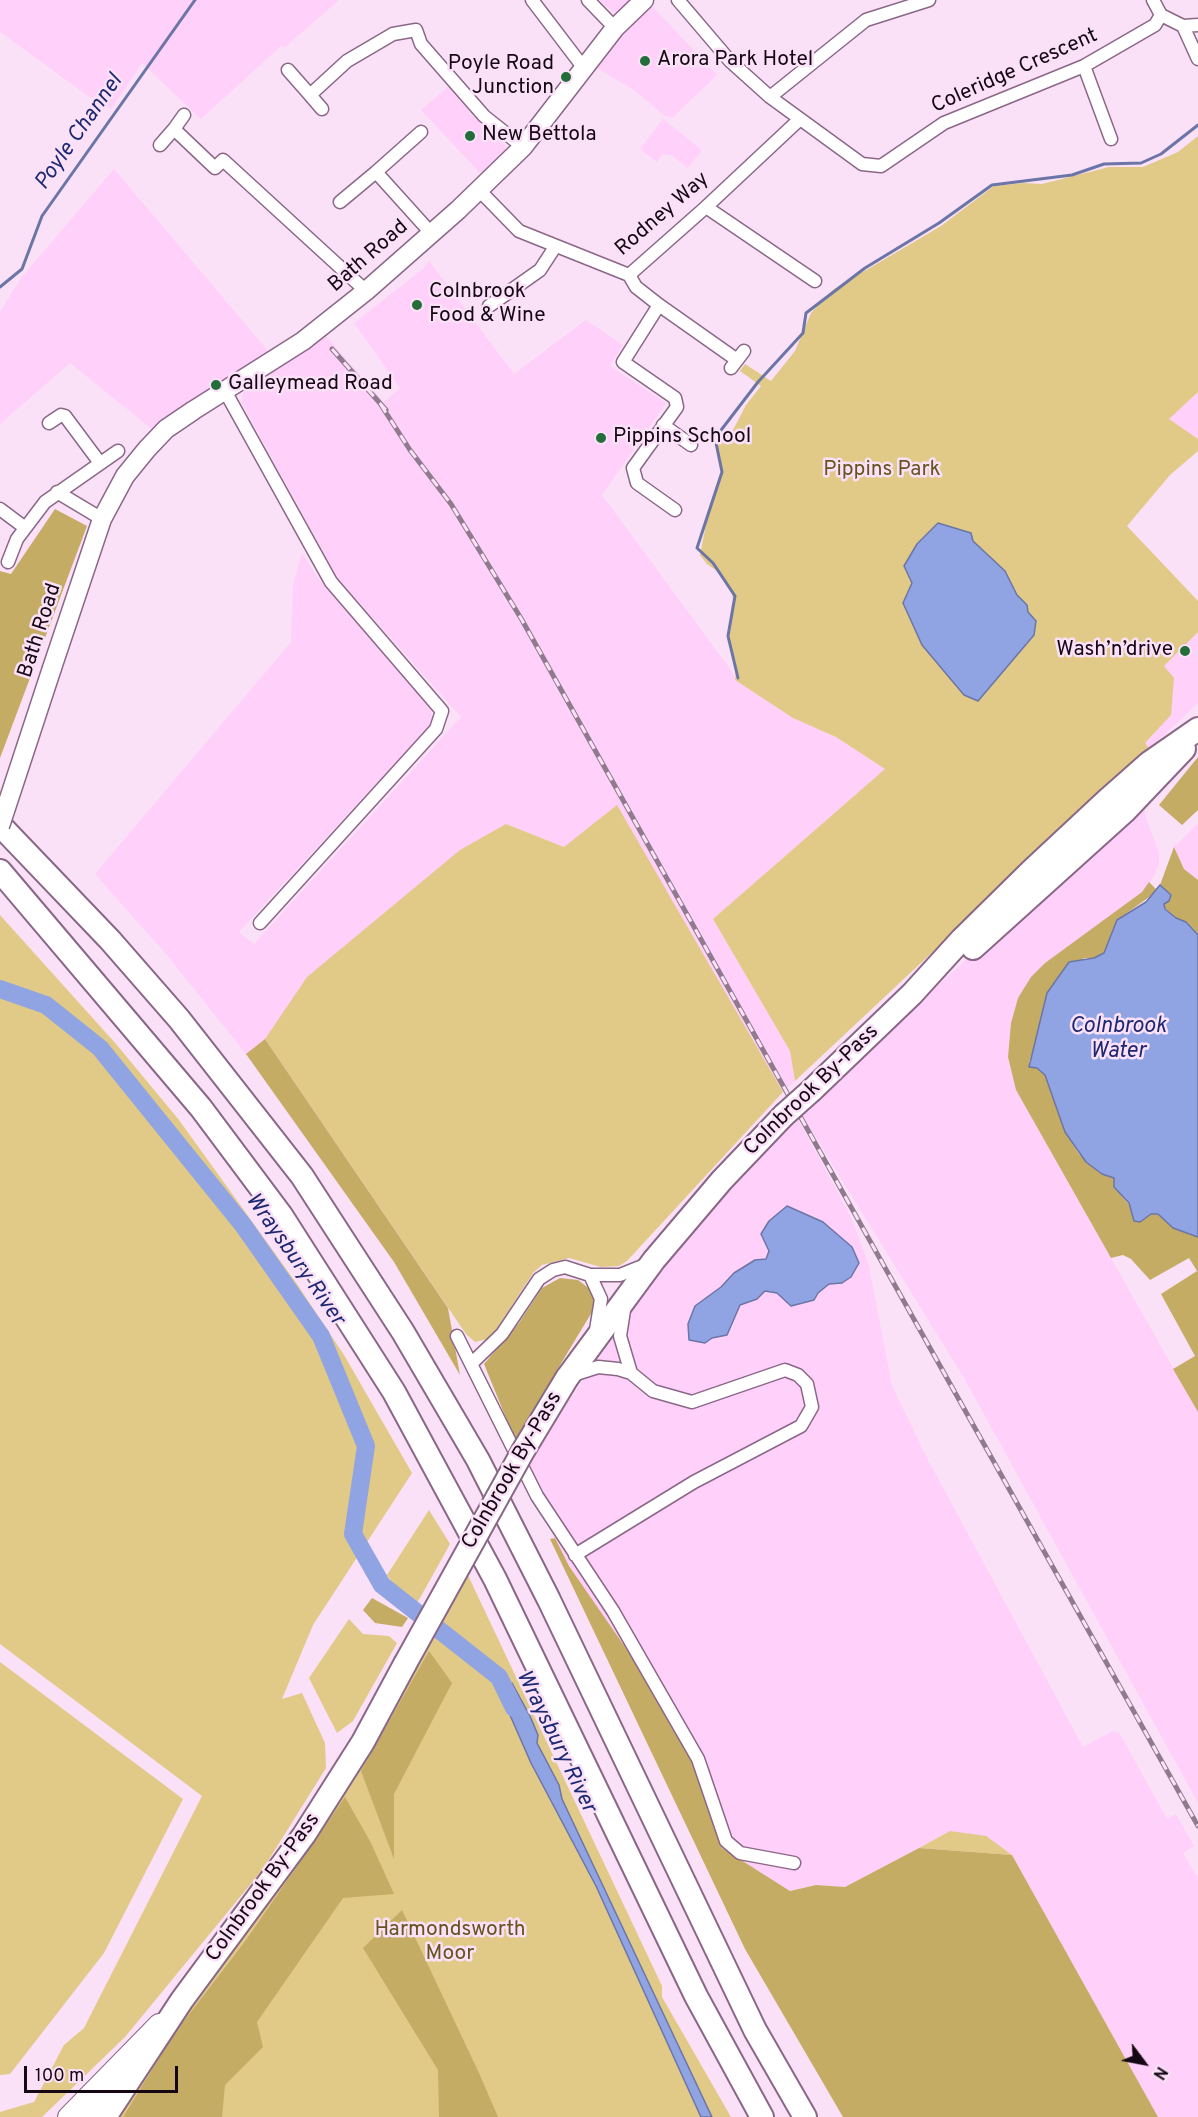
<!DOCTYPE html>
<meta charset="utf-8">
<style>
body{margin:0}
#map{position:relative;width:1198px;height:2117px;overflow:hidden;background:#fae1f7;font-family:Overpass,sans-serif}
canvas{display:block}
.north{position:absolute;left:1114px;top:2033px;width:60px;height:60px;-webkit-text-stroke:4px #fae1f7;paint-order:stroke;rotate:122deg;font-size:16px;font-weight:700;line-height:24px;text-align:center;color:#150814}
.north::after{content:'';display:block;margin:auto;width:21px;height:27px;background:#150814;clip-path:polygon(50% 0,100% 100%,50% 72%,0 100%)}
.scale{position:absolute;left:24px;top:2066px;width:154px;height:27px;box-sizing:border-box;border:3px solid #150814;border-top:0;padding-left:8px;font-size:18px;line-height:21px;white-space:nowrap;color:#150814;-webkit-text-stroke:4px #fae1f7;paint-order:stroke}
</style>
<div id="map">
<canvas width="1198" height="2117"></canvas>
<div class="north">N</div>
<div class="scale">100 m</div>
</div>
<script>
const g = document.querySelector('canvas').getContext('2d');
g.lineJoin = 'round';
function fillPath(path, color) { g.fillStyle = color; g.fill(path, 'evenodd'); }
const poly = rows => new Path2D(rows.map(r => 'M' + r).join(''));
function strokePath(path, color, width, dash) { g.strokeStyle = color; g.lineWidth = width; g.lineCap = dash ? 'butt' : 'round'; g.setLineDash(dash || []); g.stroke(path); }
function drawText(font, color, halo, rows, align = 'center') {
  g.font = font + ' Overpass,sans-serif'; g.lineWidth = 5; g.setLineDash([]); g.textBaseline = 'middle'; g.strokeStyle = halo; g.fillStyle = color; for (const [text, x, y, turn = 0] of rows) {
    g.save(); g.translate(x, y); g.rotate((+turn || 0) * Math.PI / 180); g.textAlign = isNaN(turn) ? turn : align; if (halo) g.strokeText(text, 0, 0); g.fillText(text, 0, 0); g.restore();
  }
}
const built = poly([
 [0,0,339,0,284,48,282,45,201,119,142,63,111,109,87,95,0,32],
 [599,0,631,0,614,13],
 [652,6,717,75,672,118,665,116,634,90,595,67,609,45],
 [449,86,474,117,505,145,505,152,481,174,421,110],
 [663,119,702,150,688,168,671,155,662,154,657,162,640,149],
 [114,169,269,352,228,377,152,429,70,363,0,424,0,312,21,278],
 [429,261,514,374,586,320,623,345,610,366,666,403,602,495,733,673,735,680,793,718,836,737,885,769,713,919,790,1051,795,1081,783,1092,617,806,564,847,506,824,307,977,265,1039,246,1054,166,954,95,874,291,642,293,585,302,553,317,577,431,708,432,718,430,725,239,932,254,944,461,717,338,579,241,402,244,390,300,355,326,336,384,402,400,388,354,323,423,269],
 [1198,392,1198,439,1168,419],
 [1198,632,1198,703,1149,749,1144,743,1171,715,1164,666],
 [1145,801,1145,815,1159,853,1159,864,1154,876,1142,892,1045,963,1018,998,1011,1023,1008,1057,1016,1090,1198,1412,1198,1803,964,1378,800,1112,949,975],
 [1198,823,1198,880,1184,869,1174,847],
 [797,1117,850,1215,868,1262,892,1386,927,1458,1083,1747,1113,1731,1120,1734,1167,1819,1176,1814,1194,1846,1183,1853,1198,1879,1198,2117,1158,2117,1012,1855,950,1831,845,1887,816,1885,790,1891,722,1848,695,1767,569,1566,523,1477,549,1429,649,1286,736,1182]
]);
const green = poly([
 [1198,136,1198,392,1169,419,1198,439,1198,451,1170,475,1127,526,1198,601,1198,632,1164,666,1174,678,1171,715,1145,743,1149,749,795,1081,790,1051,713,919,885,769,836,737,793,718,735,680,736,669,729,640,734,605,732,594,717,571,707,564,700,555,707,519,722,473,716,444,733,430,746,405,761,386,740,371,745,364,771,381,795,351,811,313,834,289,941,226,994,186,1024,183,1042,184,1109,167,1143,167,1178,152],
 [617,805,783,1092,627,1261,619,1266,601,1267,569,1258,542,1265,533,1273,496,1330,488,1339,475,1342,466,1334,265,1039,307,977,460,850,506,824,564,847],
 [0,915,116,1044,179,1120,297,1284,344,1355,412,1473,313,1625,282,1699,302,1693,325,1743,326,1768,263,1869,125,2037,42,2117,0,2117,0,2112,34,2102,64,2045,84,2028,202,1796,0,1644],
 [429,1510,450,1544,415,1607,403,1601,387,1575],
 [465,1569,662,1986,662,1997,731,2117,119,2117],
 [349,1619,363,1634,389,1636,397,1643,353,1721,337,1733,309,1678],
 [0,1662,183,1799,104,1953,10,2074,0,2075],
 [950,1831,986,1836,1012,1855,919,1848]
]);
const forest = poly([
 [55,509,87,526,0,758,0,571,11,574],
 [1198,757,1198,810,1182,825,1159,805],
 [1174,847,1184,869,1198,880,1198,935,1187,922,1176,918,1163,906,1160,885],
 [1149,882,1156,889,1152,895,1117,920,1104,953,1094,958,1084,958,1047,993,1036,1043,1029,1062,1030,1068,1037,1068,1045,1075,1065,1132,1079,1154,1102,1174,1114,1178,1114,1187,1131,1207,1133,1219,1139,1222,1151,1214,1158,1214,1173,1228,1198,1237,1198,1412,1173,1369,1195,1356,1161,1294,1197,1271,1189,1258,1150,1280,1131,1259,1123,1255,1111,1258,1016,1090,1008,1057,1011,1023,1018,998,1031,977,1045,963,1142,892],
 [265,1039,448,1308,460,1375,394,1262,246,1054],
 [560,1278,578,1280,591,1290,598,1302,515,1440,484,1364,519,1323,542,1288],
 [555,1538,569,1566,634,1660,682,1740,695,1767,722,1848,790,1891,816,1885,845,1887,919,1848,1012,1855,1158,2117,843,2117,745,1949,550,1539],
 [372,1598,408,1618,402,1627,375,1623,363,1610],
 [429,1651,452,1683,394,1794,394,1859,361,1771],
 [345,1797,371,1843,394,1894,343,1898,257,2022,263,2047,225,2085,222,2117,123,2117,174,2034,246,1940],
 [402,1910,479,2073,498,2117,439,2117,438,2070,363,1948]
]);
const water = poly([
 [938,523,971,533,973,541,1005,571,1017,595,1027,605,1028,612,1036,621,1034,635,978,701,964,695,922,645,903,603,912,583,904,566,917,544,938,523],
 [1160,885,1171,895,1169,901,1164,904,1165,909,1176,918,1186,922,1198,935,1198,1237,1173,1228,1158,1214,1151,1214,1140,1222,1134,1221,1129,1203,1114,1187,1114,1178,1102,1174,1086,1162,1065,1132,1045,1075,1037,1068,1029,1067,1047,993,1069,962,1094,958,1104,953,1117,920,1146,902,1160,885],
 [787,1206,823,1222,852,1247,859,1263,851,1277,842,1283,829,1284,818,1293,814,1300,791,1306,777,1293,765,1291,757,1299,740,1305,727,1335,712,1338,705,1343,689,1340,688,1324,695,1306,721,1287,734,1273,755,1260,766,1259,769,1251,761,1234,769,1221,787,1206],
 [512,1683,530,1716,538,1735,537,1743,559,1785,562,1799,712,2117,701,2117,596,1886,531,1763,499,1690,512,1683]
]);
const stream = poly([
 [0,287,22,269,42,216,195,0],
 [738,678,728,636,735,596,713,563,697,548,722,472,715,438,758,382,803,333,806,313,865,268,939,223,992,185,1072,175,1104,164,1141,163,1161,154,1198,125]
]);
const river = poly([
 [0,989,46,1005,100,1048,243,1225,321,1336,366,1446,353,1534,382,1585,499,1677,514,1708]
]);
const street = poly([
 [532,0,583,67],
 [588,0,615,28],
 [678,0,730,61,770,97,862,164,881,166,944,123,1084,66,1155,25,1161,15,1153,0],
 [1161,15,1183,26,1198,59],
 [1183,26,1198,25],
 [1084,66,1111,139],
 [288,70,310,95,347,61,393,34,416,30,421,44,484,116,523,147],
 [310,95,322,109],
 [770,97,866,20,929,0],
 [184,115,174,129,215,168,223,160,366,291],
 [160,145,174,129],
 [376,172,421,132],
 [480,191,519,231,629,275,706,207,800,119],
 [340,202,376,172,431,233],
 [706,207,815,281],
 [629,275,636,287,659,305,737,360],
 [659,305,623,362,675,398,677,407,633,468,637,483,675,510],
 [489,306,540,270,555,247],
 [731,368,744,351],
 [225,391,331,582,442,711,436,729,260,923],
 [49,423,61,415,65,416,100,463],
 [663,425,691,445],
 [57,492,102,519],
 [0,509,24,527],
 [8,562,17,539,45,502,118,451],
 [590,1275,601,1299,596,1330],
 [624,1310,620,1336,631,1373],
 [457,1336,537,1496,613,1611,698,1759,726,1841,740,1853,794,1863],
 [472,1363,502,1334,539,1279,553,1270,565,1267,590,1275,620,1275,645,1265],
 [573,1375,598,1367,618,1369,631,1373,653,1391,692,1402,785,1370,798,1375,807,1384,812,1407,801,1426,694,1482,575,1555]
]);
const secondary = poly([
 [52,668,102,519,125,476,147,449,166,429,194,410,303,341,366,291,458,210,523,147,615,28,644,0]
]);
const primary = poly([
 [68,2117,159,2024]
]);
const highway = poly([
 [0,825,110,940,179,1019,302,1176,403,1332,478,1460,549,1600,755,2030,805,2117],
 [0,871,201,1108,281,1215,394,1392,495,1579,696,1996,762,2117],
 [973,948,1126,810,1184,749],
 [812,1090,912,994,962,939,1031,871,1106,801,1149,763,1198,729],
 [567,1378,654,1260,722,1180,784,1115],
 [83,2117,123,2066],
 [105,2117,182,2000,304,1835,363,1742,405,1664]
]);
const rail = poly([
 [332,349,386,410],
 [381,405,410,450,451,504,522,620,1198,1826]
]);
const secondaryBridge = poly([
 [0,826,52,668]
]);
const highwayBridge = poly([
 [784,1115,812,1090],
 [405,1664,523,1451,567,1378]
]);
const markers = [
 [645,61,6,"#236d3a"],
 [566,77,6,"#236d3a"],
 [470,136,6,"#236d3a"],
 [417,305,6,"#236d3a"],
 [216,385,6,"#236d3a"],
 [601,438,6,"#236d3a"],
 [1185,651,6,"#236d3a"]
];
const poiNames = [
 ["Arora Park Hotel",657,61],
 ["Poyle Road",554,65,"right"],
 ["Junction",554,89,"right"],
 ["New Bettola",482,136],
 ["Colnbrook",429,293],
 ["Food & Wine",429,317],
 ["Galleymead Road",228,385],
 ["Pippins School",613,438],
 ["Wash’n’drive",1173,651,"right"]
];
const streetNames = [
 ["Coleridge Crescent",1015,72,-24],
 ["Rodney Way",663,215,-41],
 ["Bath Road",369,257,-41],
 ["Bath Road",41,631,-72],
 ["Colnbrook By-Pass",812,1091,-44],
 ["Colnbrook By-Pass",513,1471,-60],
 ["Colnbrook By-Pass",264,1888,-54]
];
const parkNames = [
 ["Pippins Park",882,471],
 ["Harmondsworth",450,1931],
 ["Moor",450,1955]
];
const waterNames = [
 ["Poyle Channel",80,133,-55],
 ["Colnbrook",1118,1028],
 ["Water",1118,1053],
 ["Wraysbury River",294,1260,55],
 ["Wraysbury River",555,1742,64]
];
fillPath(built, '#ffd0f9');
fillPath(green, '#e1c988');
fillPath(forest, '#c5ac64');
fillPath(water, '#90a4e4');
strokePath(water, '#6b75a6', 1.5);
strokePath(stream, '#6b75a6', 3);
strokePath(river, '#90a4e4', 18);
strokePath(street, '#8b6787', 15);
strokePath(secondary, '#8b6787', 21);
strokePath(primary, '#8b6787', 22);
strokePath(highway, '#8b6787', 26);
strokePath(street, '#fff', 12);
strokePath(secondary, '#fff', 18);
strokePath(primary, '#fff', 20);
strokePath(highway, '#fff', 22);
strokePath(rail, '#8f7b8d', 5);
strokePath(rail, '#fae1f7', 3, [9]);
strokePath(secondaryBridge, '#8b6787', 21, []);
strokePath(highwayBridge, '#8b6787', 26, []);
strokePath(secondaryBridge, '#fff', 18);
strokePath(highwayBridge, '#fff', 22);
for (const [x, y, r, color] of markers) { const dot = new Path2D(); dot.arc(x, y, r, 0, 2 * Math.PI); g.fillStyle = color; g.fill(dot); strokePath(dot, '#fae1f7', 2); }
drawText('21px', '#150814', '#fae1f7', poiNames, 'left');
drawText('21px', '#150814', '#fae1f7', streetNames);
drawText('21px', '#66531d', '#fae1f7', parkNames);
drawText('italic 22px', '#1d2872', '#fae1f7', waterNames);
</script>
